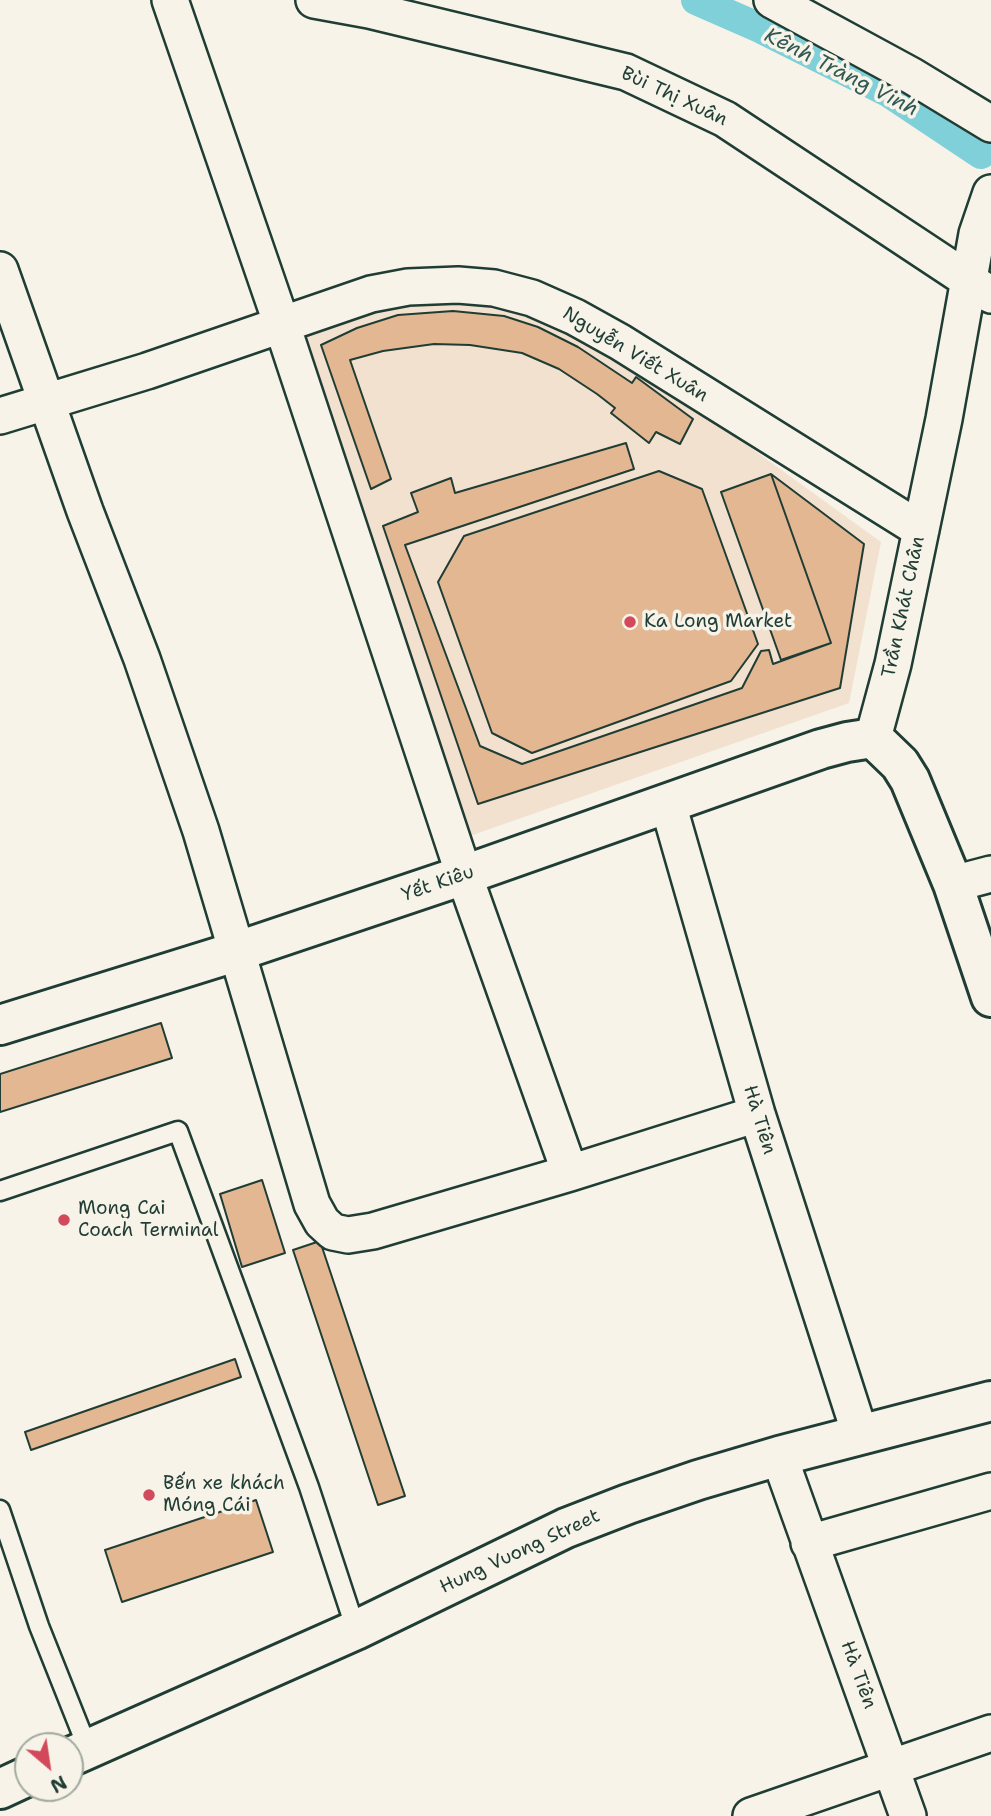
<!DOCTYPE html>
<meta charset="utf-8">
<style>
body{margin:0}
#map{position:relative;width:991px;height:1816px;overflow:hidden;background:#f7f3e8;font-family:"Shantell Sans",sans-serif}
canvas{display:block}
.north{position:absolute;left:14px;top:1732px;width:70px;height:70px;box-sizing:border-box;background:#f7f3e8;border:2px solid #a1aaa0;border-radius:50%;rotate:151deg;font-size:19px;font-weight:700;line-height:28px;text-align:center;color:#1f3d34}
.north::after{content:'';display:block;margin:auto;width:24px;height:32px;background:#d1495b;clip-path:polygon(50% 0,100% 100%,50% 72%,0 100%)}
</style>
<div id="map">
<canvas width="991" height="1816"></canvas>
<div class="north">N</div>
</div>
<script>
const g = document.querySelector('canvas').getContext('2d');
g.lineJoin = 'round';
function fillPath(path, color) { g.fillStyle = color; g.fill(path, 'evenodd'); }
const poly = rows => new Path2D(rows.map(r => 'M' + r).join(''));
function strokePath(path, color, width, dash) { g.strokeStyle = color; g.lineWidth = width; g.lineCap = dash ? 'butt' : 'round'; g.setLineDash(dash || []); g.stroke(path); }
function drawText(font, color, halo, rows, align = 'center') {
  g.font = font + ' "Shantell Sans",sans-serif'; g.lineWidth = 7; g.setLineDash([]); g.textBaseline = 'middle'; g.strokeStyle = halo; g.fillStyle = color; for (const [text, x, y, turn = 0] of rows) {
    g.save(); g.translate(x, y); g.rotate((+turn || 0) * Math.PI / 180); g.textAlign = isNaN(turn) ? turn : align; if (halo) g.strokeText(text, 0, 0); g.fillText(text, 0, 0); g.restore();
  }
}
const built = poly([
 [442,302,494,305,522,309,606,349,719,425,881,542,849,703,464,838,303,336,367,312]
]);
const canal = poly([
 [696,0,760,28,888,92,981,154]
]);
const building = poly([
 [453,311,504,316,538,327,578,347,632,383,636,377,693,419,680,444,656,432,649,443,611,413,615,408,597,394,559,369,522,353,470,345,434,344,383,351,350,360,391,479,371,489,321,345,357,328,398,315,453,311],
 [626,443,634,469,405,545,480,746,522,764,742,688,761,651,769,650,773,664,831,643,771,474,864,544,840,688,478,804,383,526,418,512,411,493,451,478,455,493,626,443],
 [659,471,702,489,758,644,731,681,532,753,492,733,438,582,464,536,659,471],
 [771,474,831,643,781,660,721,492,771,474],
 [161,1023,172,1058,0,1112,0,1074,161,1023],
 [262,1180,285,1253,242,1267,220,1194,262,1180],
 [320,1241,405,1496,378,1505,293,1250,320,1241],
 [235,1359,241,1377,31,1450,25,1432,235,1359],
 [256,1500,273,1552,122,1602,105,1550,256,1500]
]);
const service = poly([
 [0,1191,178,1131,309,1487,356,1630],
 [0,1510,39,1626,88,1749]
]);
const minor = poly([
 [170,0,282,325,464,875,570,1173],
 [314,0,369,10,626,72,725,119,991,295],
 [772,0,912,76,991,124],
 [0,270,85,511,142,659,201,831,312,1204,322,1222,333,1232,348,1235,373,1231,570,1173,757,1114],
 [0,416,147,371,371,294,408,287,458,285,494,288,532,298,575,317,620,342,921,530],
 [873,738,893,664,944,419,977,234,991,193],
 [668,804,757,1114,860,1434],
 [953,884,991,874],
 [779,1456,908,1816],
 [809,1543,991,1491],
 [751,1816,991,1733]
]);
const tertiary = poly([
 [0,1025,238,951,464,875,821,749,847,742,873,738,900,764,910,780,953,884,991,997]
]);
const secondary = poly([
 [70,1757,356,1630,566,1528,628,1504,698,1480,779,1456,991,1401],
 [0,1789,28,1776]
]);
const markers = [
 [630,622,7,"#d1495b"],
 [64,1220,7,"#d1495b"],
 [149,1495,7,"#d1495b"]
];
const streetNames = [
 ["Bùi Thị Xuân",674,97,25],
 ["Nguyễn Viết Xuân",635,355,31],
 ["Trần Khát Chân",904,607,-78],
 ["Yết Kiêu",438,884,-19],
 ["Hà Tiên",759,1120,73],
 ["Hung Vuong Street",520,1552,-25],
 ["Hà Tiên",858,1675,70]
];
const poiNames = [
 ["Ka Long Market",644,622],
 ["Mong Cai",78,1209],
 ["Coach Terminal",78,1231],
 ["Bến xe khách",163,1484],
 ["Móng Cái",163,1506]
];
const waterNames = [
 ["Kênh Tràng Vinh",841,73,27]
];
fillPath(built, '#f1e1ce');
strokePath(canal, '#7fd0d8', 30);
fillPath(building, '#e2b792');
strokePath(building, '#1f3d34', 2);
strokePath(service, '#1f3d34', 23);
strokePath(minor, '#1f3d34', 40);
strokePath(tertiary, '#1f3d34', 44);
strokePath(secondary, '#1f3d34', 44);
strokePath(service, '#f7f3e8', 18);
strokePath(minor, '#f7f3e8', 35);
strokePath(tertiary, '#f7f3e8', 38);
strokePath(secondary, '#f7f3e8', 38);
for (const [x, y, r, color] of markers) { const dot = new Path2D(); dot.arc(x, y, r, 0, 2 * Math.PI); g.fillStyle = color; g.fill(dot); strokePath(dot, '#f7f3e8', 2.5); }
drawText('19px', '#1f3d34', '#f7f3e8', streetNames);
drawText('19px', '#1f3d34', '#f7f3e8', poiNames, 'left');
drawText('italic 21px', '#325a55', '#f7f3e8', waterNames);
</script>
